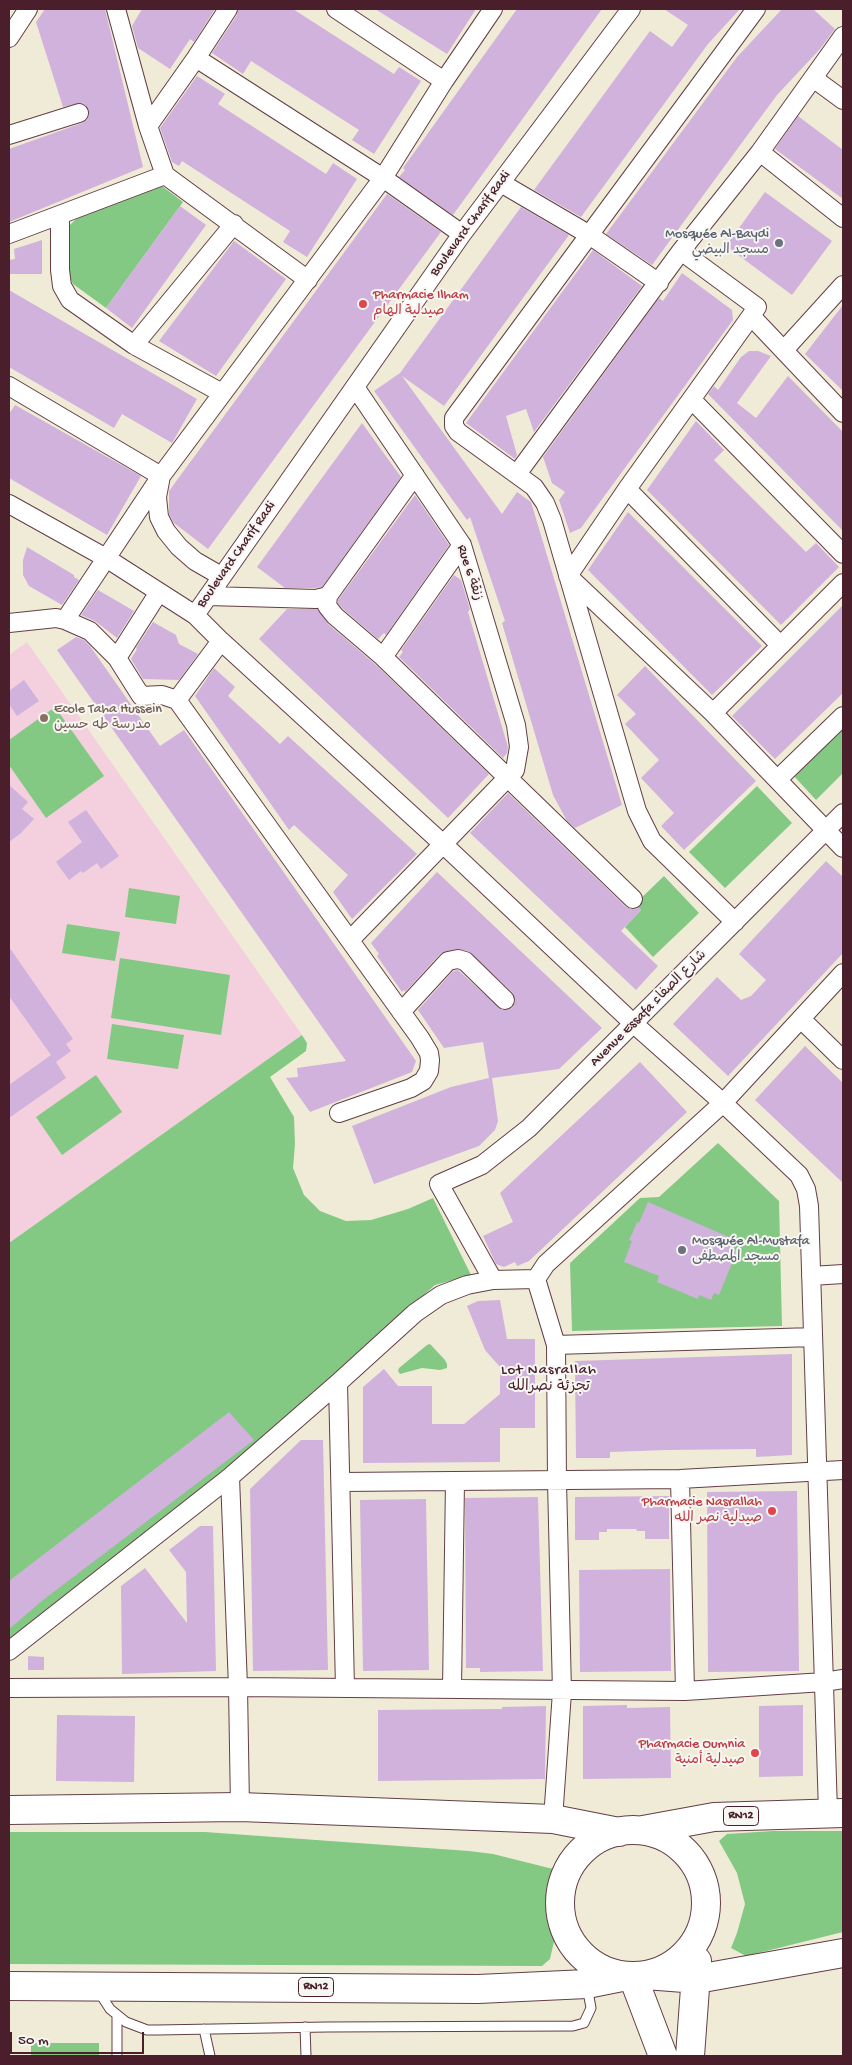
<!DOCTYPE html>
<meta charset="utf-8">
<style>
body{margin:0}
#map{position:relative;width:852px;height:2065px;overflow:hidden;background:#f0ebd7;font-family:"Gochi Hand",sans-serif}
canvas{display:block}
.frame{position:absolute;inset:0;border:10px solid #4a1f2b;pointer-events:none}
.scale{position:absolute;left:10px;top:2032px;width:134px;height:22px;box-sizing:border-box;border:2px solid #4a1f2b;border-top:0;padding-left:6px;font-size:15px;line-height:18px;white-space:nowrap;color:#4a1f2b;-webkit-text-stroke:4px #f6f6f2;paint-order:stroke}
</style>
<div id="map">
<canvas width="852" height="2065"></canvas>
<div class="frame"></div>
<div class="scale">50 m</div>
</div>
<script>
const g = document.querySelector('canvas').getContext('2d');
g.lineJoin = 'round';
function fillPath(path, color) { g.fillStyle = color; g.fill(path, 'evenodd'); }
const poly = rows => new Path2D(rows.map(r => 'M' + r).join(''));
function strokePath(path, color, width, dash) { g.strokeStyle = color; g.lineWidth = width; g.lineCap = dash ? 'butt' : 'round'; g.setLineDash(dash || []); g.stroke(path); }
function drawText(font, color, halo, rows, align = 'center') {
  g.font = font + ' "Gochi Hand","Playpen Sans Arabic",sans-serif'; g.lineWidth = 4; g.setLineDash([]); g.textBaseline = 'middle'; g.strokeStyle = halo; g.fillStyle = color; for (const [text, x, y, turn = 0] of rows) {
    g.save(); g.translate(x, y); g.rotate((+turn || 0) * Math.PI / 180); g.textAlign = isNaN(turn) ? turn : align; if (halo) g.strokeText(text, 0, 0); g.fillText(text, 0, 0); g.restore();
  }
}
const built = poly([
 [27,642,302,1035,9,1243,9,655]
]);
const green = poly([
 [158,183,183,202,106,308,73,284,68,273,67,241,70,225,80,215],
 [55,707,104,776,46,818,9,765,9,740],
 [843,726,843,773,816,800,793,775],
 [757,786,792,823,725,888,689,852],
 [664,876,699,913,653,957,625,927,641,910,635,904],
 [129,888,180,896,176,924,125,917],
 [67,924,120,932,115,961,62,953],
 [120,958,230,975,221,1035,111,1018],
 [112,1024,184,1035,178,1069,107,1059],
 [302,1035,307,1043,306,1051,270,1077,294,1117,295,1144,293,1168,304,1195,320,1211,346,1221,371,1220,408,1209,433,1198,471,1275,435,1285,257,1443,9,1642,9,1243],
 [96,1075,122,1112,62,1155,36,1117],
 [718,1143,779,1201,782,1326,572,1331,570,1263,640,1198,659,1197],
 [430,1344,445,1360,447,1364,447,1368,440,1370,422,1368,400,1374,398,1371,399,1368,427,1345],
 [773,1831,843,1831,843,1932,746,1956,731,1948,737,1933,745,1904,737,1873,719,1841,727,1834],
 [9,1832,205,1832,469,1851,493,1854,549,1868,557,1869,554,1892,554,1909,557,1921,555,1937,550,1959,542,1966,9,1964],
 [31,2043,99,2043,99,2056,31,2056]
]);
const building = poly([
 [45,9,105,9,143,167,9,222,9,149,82,123,87,120,89,115,86,106,82,103,63,107,36,22],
 [142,9,215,9,194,42,190,39,170,69,138,48,132,26],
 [238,9,293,9,394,74,399,67,421,81,374,154,352,140,359,130,251,61,243,74,212,53,237,15],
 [375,9,476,9,447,54],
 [517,9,602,9,453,215,399,177,405,170,403,168],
 [664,9,740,9,708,44,581,217,534,190,650,31,672,47,688,25],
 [782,9,813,9,835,29,820,49,777,95,652,265,606,234,737,57],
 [197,76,225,94,218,104,326,174,333,163,357,179,307,257,283,242,290,231,182,161,179,166,172,162,160,128],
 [798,116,843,150,843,199,775,149],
 [765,192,832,241,792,295,726,246],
 [387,194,441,232,208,549,174,523,169,514,169,491],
 [180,206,206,225,132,328,106,308],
 [521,207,569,235,444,406,402,376,502,514,517,492,531,502,622,805,575,828,567,821,553,795,502,623,505,621,470,517,467,520,374,391,400,373],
 [42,240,42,274,9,274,9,260,15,259,14,249],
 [234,241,286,279,216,376,159,341],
 [593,250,642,286,534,432,526,409,506,416,517,455,515,459,466,423],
 [682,273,732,310,733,320,581,528,570,533,559,500,565,492,552,483,543,457,659,298,663,301],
 [9,290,197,399,172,443,122,414,114,428,9,367],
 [843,305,843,391,805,354],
 [749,351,758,351,771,356,737,403,756,418,788,376,843,432,843,531,708,394,714,386,718,390,741,357],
 [15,405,141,476,107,535,9,478,9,414],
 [696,421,724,450,714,460,806,552,816,543,839,567,781,625,647,490],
 [362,423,401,477,322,587,315,588,285,588,257,567],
 [415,495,449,545,386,635,384,633,378,639,343,609,338,603,338,600],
 [628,512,762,646,712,695,588,570],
 [27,547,74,575,74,577,79,580,62,605,29,586,23,575,23,560],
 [454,575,461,580,470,609,468,612,508,747,507,753,503,758,399,657,403,652,401,650],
 [98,590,134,611,117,638,95,621,81,615],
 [843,605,843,693,775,759,732,716],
 [287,609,318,609,328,624,376,665,489,774,448,818,259,639],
 [153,622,176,635,179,644,198,654,179,680,143,679,131,659,137,649,136,648],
 [76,637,84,640,90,646,160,746,184,730,416,1061,412,1072,310,1112,286,1078,298,1077,297,1068,346,1061,57,650],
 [645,666,756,781,684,850,661,826,674,813,641,778,659,760,625,724,636,714,617,695],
 [214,668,235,687,228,696,263,728,280,744,288,736,417,854,352,919,333,892,348,875,294,825,289,830,195,696],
 [24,680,39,701,17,716,9,704,9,691],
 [9,785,28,802,22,809,34,819,21,833,9,842],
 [508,793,626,907,631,909,639,908,641,910,621,931,658,966,636,990,470,833],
 [86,810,119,856,101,869,97,863,83,873,81,871,69,880,56,862,82,842,68,822],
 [826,861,843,877,843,953,728,1076,673,1024,717,977,741,1000,751,996,766,980,739,954],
 [437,872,602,1028,559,1069,492,1078,498,1121,495,1130,479,1146,374,1184,352,1126,451,1087,489,1078,483,1042,444,1048,418,1010,453,971,458,970,502,1010,512,1008,515,1002,512,992,468,951,456,949,441,953,405,992,404,990,402,992,377,956,379,954,371,943],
 [9,947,73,1039,66,1044,71,1051,56,1062,66,1078,9,1118,9,1085,51,1055,9,996],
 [805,1046,843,1083,843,1183,755,1100],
 [640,1062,687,1112,529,1261,517,1266,515,1262,504,1267,496,1264,483,1236,513,1222,500,1193],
 [648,1202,738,1241,734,1249,737,1251,719,1295,714,1293,711,1300,699,1295,698,1299,657,1282,659,1276,624,1262,632,1241,629,1240,633,1232,637,1222,639,1223],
 [500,1300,507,1339,535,1339,535,1428,500,1428,500,1462,363,1463,363,1387,384,1369,398,1386,432,1386,432,1424,464,1424,500,1394,500,1367,485,1350,467,1306,478,1301],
 [792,1354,792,1455,756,1457,756,1449,667,1450,610,1452,610,1458,576,1458,575,1361],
 [229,1412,254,1440,43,1600,9,1629,9,1581],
 [301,1440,323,1440,328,1670,253,1671,250,1489],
 [797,1491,799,1671,708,1672,707,1492],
 [669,1496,669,1539,645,1539,645,1531,637,1531,636,1529,607,1529,607,1532,599,1532,599,1540,575,1540,575,1497],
 [538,1497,543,1671,480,1672,480,1668,466,1668,465,1498],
 [426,1499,429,1670,363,1671,360,1500],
 [200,1526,213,1526,216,1671,122,1674,121,1586,145,1568,187,1623,186,1572,169,1550],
 [670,1569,671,1671,580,1672,579,1570],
 [28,1656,44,1657,44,1670,28,1670],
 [627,1705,627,1708,670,1707,671,1778,583,1779,583,1706],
 [803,1705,803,1776,759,1777,759,1706],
 [546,1706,545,1779,378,1781,378,1710,502,1709,502,1707],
 [57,1715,135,1716,134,1782,56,1781]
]);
const lane = poly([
 [99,1992,110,2009,126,2022,147,2030,157,2030,327,2027,573,2026,584,2023,591,2008,587,1986],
 [305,2027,306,2056],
 [204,2029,210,2056],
 [117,2056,117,2016]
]);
const street = poly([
 [116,9,148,126,165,175,308,280],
 [336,9,444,81],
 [9,38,28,9],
 [196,58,383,178,462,234],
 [813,78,843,100],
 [148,126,196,58,228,9],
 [9,135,79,113],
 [760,152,843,218],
 [501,183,588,234,659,283],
 [60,215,60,270,62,286,70,300,134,345,222,393],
 [9,234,165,175],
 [681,251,757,307,751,316,843,413],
 [751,316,627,489,568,576,713,713,843,848],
 [134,345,234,224],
 [784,350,843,285],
 [9,386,161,476,157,497,159,517,166,531,179,547,195,561,221,576],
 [692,400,843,554],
 [517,474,681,251,760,152,843,36],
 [415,475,328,596,327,606,335,616,383,657,633,899],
 [627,489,780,645],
 [9,504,106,558,195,615,221,641,443,844,634,1024,723,1103,799,1175,806,1189,809,1206,828,1812],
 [208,596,316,599,328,596],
 [195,615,462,234,631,9],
 [65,620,161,476,383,178,444,81,493,9],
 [9,623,56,618,65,620,90,631,117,658,141,696,162,695,177,700,420,1038,429,1053,430,1060,429,1071,423,1081,411,1088,339,1113],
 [383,657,462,545],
 [117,658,159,592],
 [177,700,221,641],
 [713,713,843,583],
 [778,779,843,716],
 [735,922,652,841,637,811,552,520,545,503,534,487,458,432,454,426,454,418,756,9],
 [350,940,515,770,519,747,516,725,462,545,355,387],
 [401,1012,448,961,458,959,465,961,505,1000],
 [801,1019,843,1060],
 [811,1276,843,1274],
 [536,1279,556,1345,557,1481,562,1692,553,1819],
 [493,1280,439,1184,482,1165,529,1128,843,813],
 [556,1345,813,1337],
 [338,1383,345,1688],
 [230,1477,238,1687,240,1807],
 [680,1479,685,1691],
 [341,1482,680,1479,843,1470],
 [9,1651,230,1477,338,1383,415,1313,441,1295,467,1285,493,1280,536,1279,546,1264,723,1103,843,973],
 [9,1688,238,1687,685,1691,824,1682,843,1679],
 [452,1689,455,1481]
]);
const primary = poly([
 [9,1810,240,1807,553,1819,619,1832],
 [643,1830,714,1817,843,1813],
 '560 1903a73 73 0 1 1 146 0a73 73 0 1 1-146 0Z',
 [646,1975,697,1979,843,1953],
 [633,1977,663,2056],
 [9,1986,478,1989,587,1984,622,1977],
 [690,2056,697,1961]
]);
const markers = [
 [779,243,5,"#6b7280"],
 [363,304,5,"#e0444e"],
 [44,718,5,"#8d6e63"],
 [682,1250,5,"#6b7280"],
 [772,1511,5,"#e0444e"],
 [755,1753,5,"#e0444e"]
];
const shields = [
 [741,1816,35],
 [316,1987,35]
];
const shieldNames = [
 ["RN12",741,1816],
 ["RN12",316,1987]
];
const streetNames = [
 ["Boulevard Charif Radi",471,224,-54],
 ["Boulevard Charif Radi",237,555,-55],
 ["Rue 6 زنقة",469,573,72],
 ["Avenue Essafa شارع الصفاء",649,1009,-45]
];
const worshipNames = [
 ["Mosquée Al-Baydi",769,235],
 ["مسجد البيضي",769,251],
 ["Mosquée Al-Mustafa",692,1242,"left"],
 ["مسجد المصطفى",692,1258,"left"]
];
const healthNames = [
 ["Pharmacie Ilham",373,296,"left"],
 ["صيدلية الهام",373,312,"left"],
 ["Pharmacie Nasrallah",762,1503],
 ["صيدلية نصر الله",762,1519],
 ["Pharmacie Oumnia",745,1745],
 ["صيدلية أمنية",745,1761]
];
const educationNames = [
 ["Ecole Taha Hussein",54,710],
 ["مدرسة طه حسين",54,726]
];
const neighbourhoodNames = [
 ["Lot Nasrallah",549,1371],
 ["تجزئة نصرالله",549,1388]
];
fillPath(built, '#f4cfde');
fillPath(green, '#83c983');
fillPath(building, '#d0b2dd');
strokePath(lane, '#633e45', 11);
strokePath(street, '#633e45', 20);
strokePath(primary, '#633e45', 30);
strokePath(lane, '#fff', 9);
strokePath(street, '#fff', 18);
strokePath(primary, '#fff', 28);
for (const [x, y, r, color] of markers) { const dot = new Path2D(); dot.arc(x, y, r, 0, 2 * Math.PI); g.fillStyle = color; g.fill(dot); strokePath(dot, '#f6f6f2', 2); }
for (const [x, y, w] of shields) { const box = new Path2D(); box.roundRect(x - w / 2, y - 9.5, w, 19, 4); g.fillStyle = '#f6f6f2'; g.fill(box); strokePath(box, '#4a1f2b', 1); }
drawText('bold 12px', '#4a1f2b', null, shieldNames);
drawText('14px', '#4a1f2b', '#f6f6f2', streetNames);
drawText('14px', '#5b616d', '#f6f6f2', worshipNames, 'right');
drawText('14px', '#be3a42', '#f6f6f2', healthNames, 'right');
drawText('14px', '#785e54', '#f6f6f2', educationNames, 'left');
g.letterSpacing = '1px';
drawText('15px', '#4a1f2b', '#f6f6f2', neighbourhoodNames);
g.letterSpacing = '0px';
</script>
